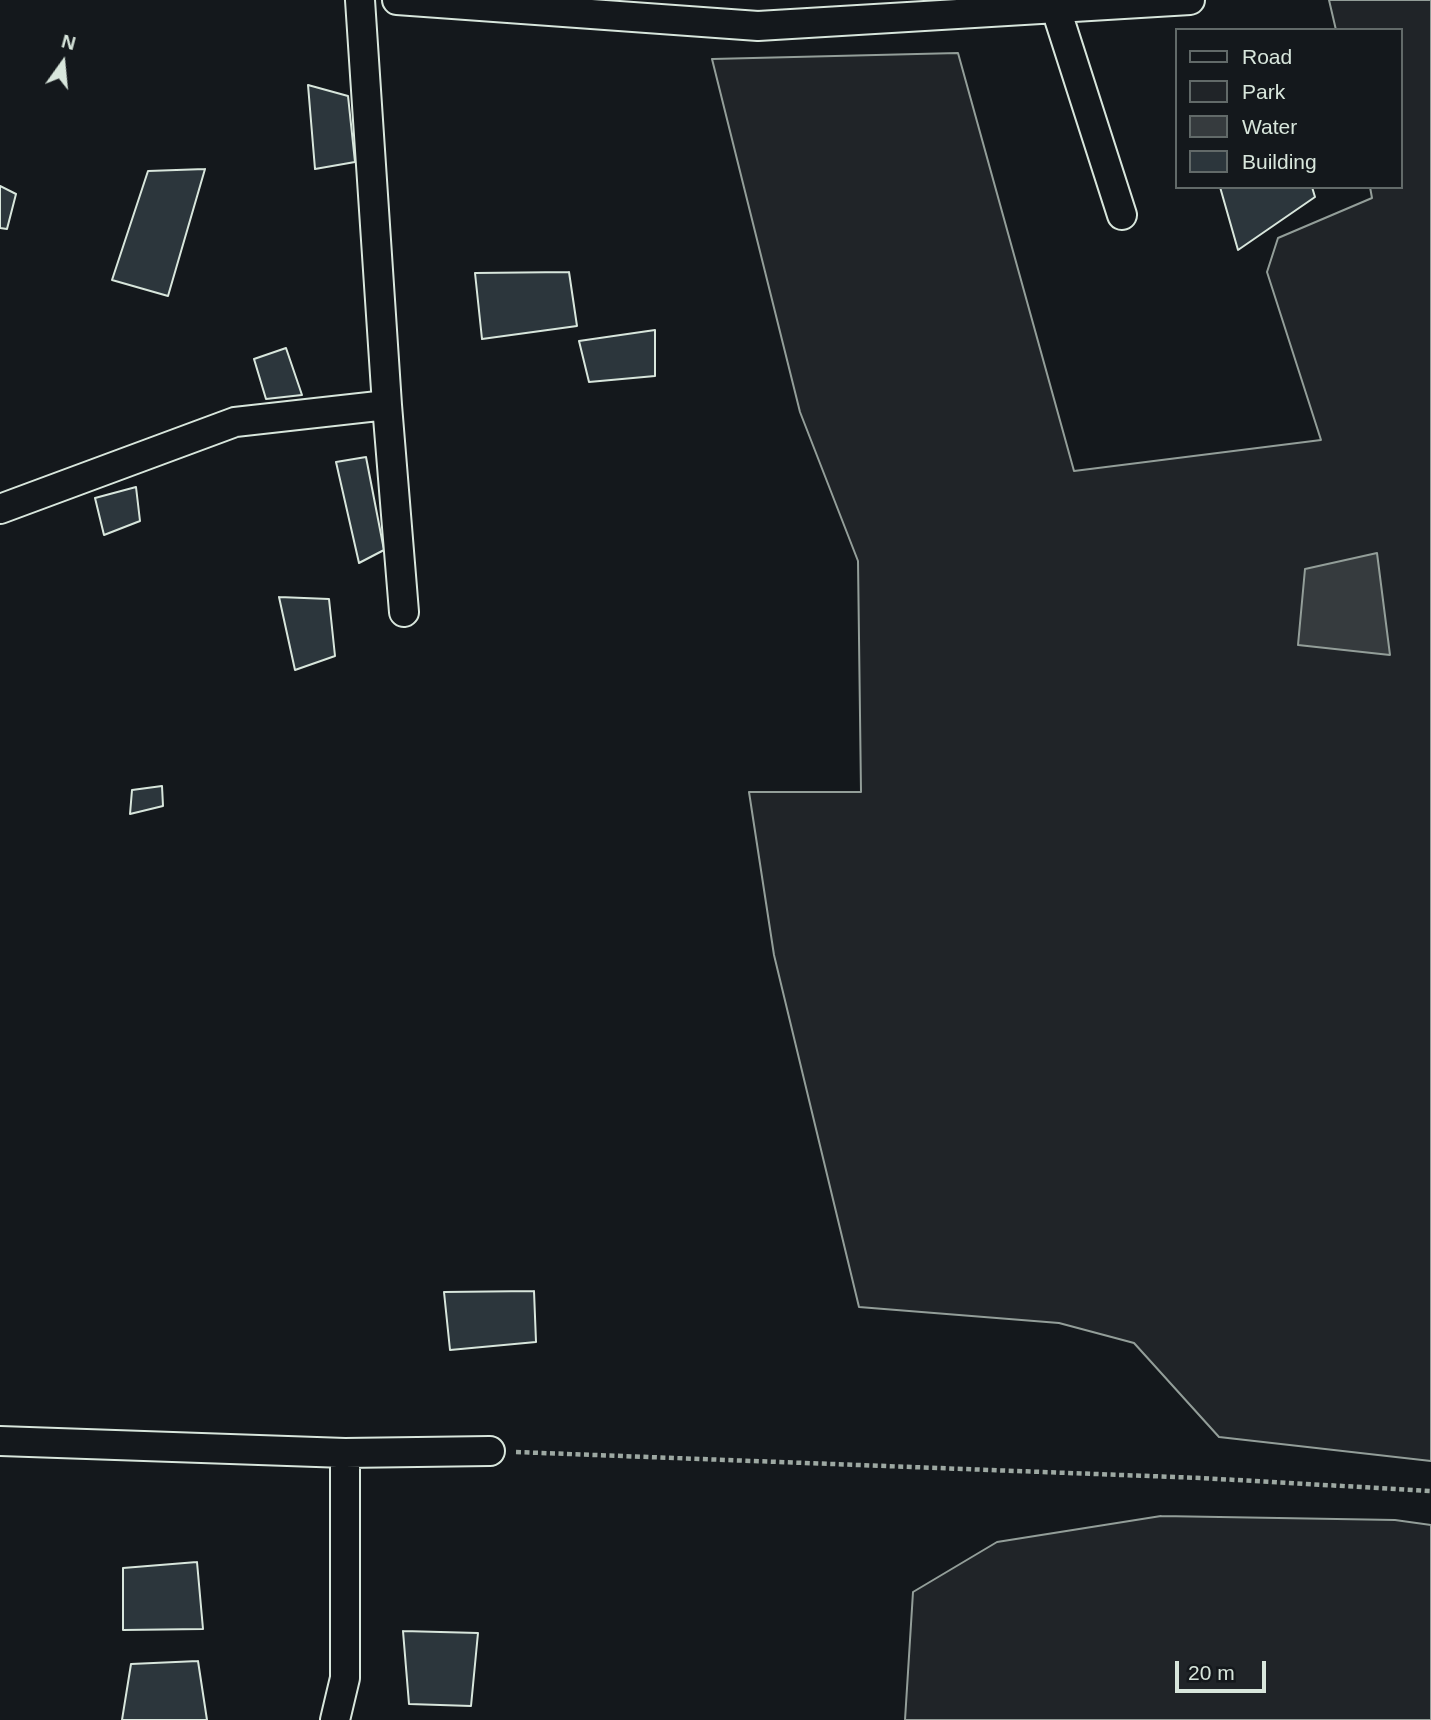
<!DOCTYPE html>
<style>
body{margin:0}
#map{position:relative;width:1431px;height:1720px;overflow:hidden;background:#14181c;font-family:Arial,sans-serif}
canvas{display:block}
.legend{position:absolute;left:1175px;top:28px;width:228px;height:161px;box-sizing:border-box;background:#14181c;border:2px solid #626a69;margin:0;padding:9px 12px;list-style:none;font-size:21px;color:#d8e6dc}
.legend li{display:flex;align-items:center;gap:14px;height:35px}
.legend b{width:35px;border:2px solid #626a69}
.north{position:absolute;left:28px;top:28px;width:70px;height:70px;-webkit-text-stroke:5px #14181c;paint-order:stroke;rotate:15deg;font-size:19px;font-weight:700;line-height:28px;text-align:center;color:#d8e6dc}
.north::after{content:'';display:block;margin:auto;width:24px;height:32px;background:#d8e6dc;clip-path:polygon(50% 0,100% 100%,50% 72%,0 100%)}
.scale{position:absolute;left:1175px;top:1661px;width:91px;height:32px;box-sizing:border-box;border:4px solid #d8e6dc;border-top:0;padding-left:9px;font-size:21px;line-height:24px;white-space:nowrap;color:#d8e6dc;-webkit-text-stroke:5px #14181c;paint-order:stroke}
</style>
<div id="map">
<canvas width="1431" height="1720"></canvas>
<ul class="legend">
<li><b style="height:9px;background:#14181c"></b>Road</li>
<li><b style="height:19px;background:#202428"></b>Park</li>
<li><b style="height:19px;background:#363b3e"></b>Water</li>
<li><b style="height:19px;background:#2c363c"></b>Building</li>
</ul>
<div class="north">N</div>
<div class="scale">20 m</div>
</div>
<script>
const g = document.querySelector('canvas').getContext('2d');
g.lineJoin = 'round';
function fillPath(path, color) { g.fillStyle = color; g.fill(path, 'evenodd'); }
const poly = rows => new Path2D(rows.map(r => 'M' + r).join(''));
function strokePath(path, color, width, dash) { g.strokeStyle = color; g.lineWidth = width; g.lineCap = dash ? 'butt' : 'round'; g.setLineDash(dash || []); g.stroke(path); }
const green = poly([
 [1329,0,1431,0,1431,1461,1219,1437,1134,1343,1059,1323,859,1307,774,955,749,792,861,792,858,561,800,412,712,59,958,53,1074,471,1321,440,1267,272,1278,238,1372,198,1370,187,1401,187,1401,30,1336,30,1329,0],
 [1161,1516,1395,1520,1431,1525,1431,1720,905,1720,913,1592,997,1542,1161,1516]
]);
const water = poly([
 [1377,553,1390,655,1298,645,1305,569,1377,553]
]);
const building = poly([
 [308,85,348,96,355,162,315,169,308,85],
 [205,169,168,296,112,280,148,171,205,169],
 [0,186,16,194,7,229,0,228,0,186],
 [1220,187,1312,187,1315,197,1238,250,1220,187],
 [569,272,577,326,482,339,475,273,569,272],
 [655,330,655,376,589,382,579,341,655,330],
 [286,348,302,395,266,399,254,359,286,348],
 [366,457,384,550,359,563,336,462,366,457],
 [136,487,140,521,104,535,95,498,136,487],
 [279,597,329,599,335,656,295,670,279,597],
 [162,786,163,806,130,814,132,790,162,786],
 [534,1291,536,1342,450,1350,444,1292,534,1291],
 [197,1562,203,1629,123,1630,123,1568,197,1562],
 [403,1631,478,1633,471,1706,409,1704,403,1631],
 [198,1661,207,1720,122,1720,131,1664,198,1661]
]);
const path = poly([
 [516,1452,1201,1478,1431,1491]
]);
const minor = poly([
 [360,0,387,405,404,612],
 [397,0,758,26,1190,0],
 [1055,0,1056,9,1122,215],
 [0,509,235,422,387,405],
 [0,1441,345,1453,490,1451],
 [335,1720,345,1678,345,1453]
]);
fillPath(green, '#202428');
strokePath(green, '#939e99', 2);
fillPath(water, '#363b3e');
strokePath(water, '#939e99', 2);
fillPath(building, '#2c363c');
strokePath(building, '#d8e6dc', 2);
strokePath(minor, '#d8e6dc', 32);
strokePath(path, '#9da8a2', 4.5, [5, 3.5]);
strokePath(minor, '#14181c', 28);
</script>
